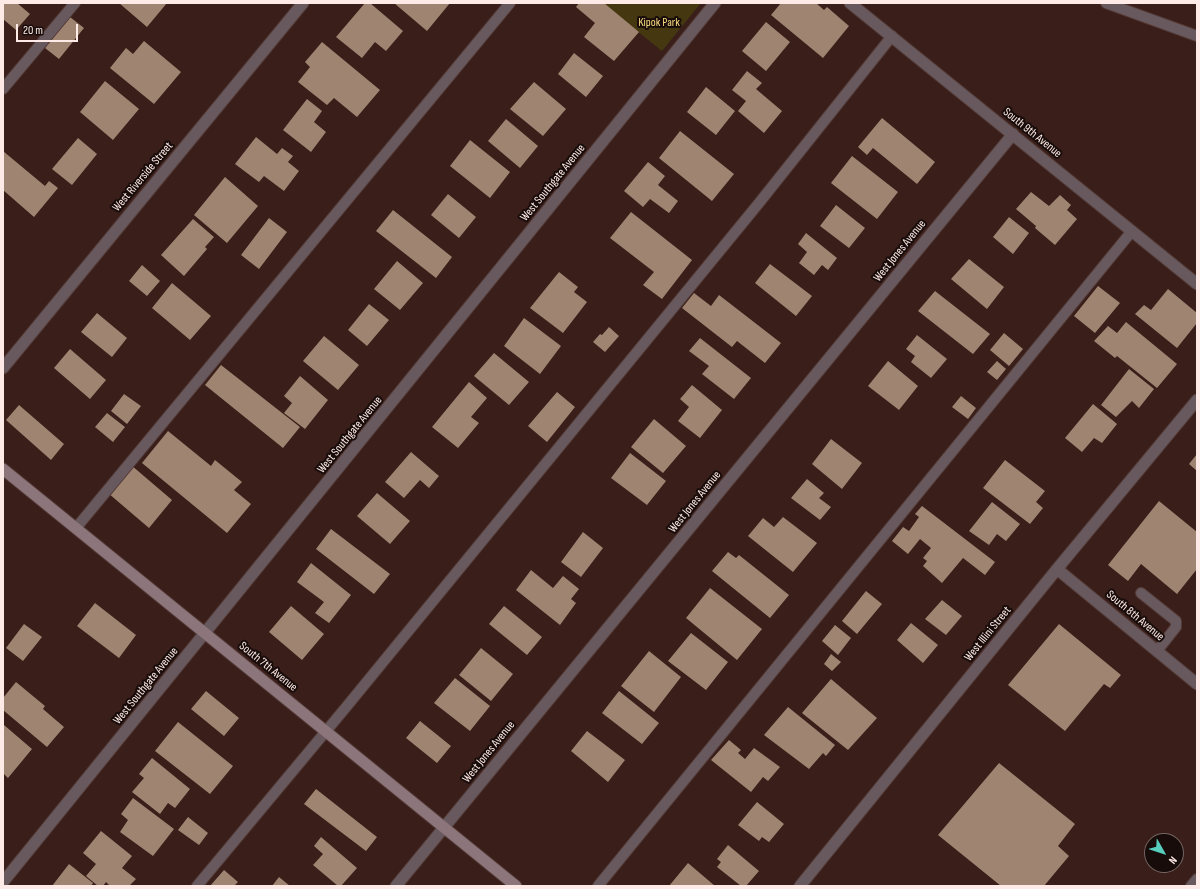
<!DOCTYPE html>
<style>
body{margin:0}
#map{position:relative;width:1200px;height:889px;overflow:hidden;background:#391e1a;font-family:"Sofia Sans Condensed",sans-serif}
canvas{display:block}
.frame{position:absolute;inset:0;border:4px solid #feebe7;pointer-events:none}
.north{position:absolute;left:1144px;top:833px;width:40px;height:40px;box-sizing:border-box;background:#180c0a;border:1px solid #746562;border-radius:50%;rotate:129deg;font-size:11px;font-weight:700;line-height:16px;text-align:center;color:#feebe7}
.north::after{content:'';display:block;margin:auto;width:14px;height:18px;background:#58cebf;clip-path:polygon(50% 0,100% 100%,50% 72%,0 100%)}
.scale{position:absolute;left:16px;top:24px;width:62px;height:18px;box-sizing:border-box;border:2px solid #feebe7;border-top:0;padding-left:5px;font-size:12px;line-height:14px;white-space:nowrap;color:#feebe7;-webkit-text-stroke:3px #180c0a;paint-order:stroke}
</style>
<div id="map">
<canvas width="1200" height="889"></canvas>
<div class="frame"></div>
<div class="north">N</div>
<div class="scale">20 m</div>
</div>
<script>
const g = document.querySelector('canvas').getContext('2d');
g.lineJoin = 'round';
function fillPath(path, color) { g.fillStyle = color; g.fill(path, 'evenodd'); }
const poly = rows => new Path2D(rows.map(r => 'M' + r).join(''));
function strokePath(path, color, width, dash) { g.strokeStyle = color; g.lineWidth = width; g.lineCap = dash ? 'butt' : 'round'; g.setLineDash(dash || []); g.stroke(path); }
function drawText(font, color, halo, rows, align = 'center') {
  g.font = font + ' "Sofia Sans Condensed",sans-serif'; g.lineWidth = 4; g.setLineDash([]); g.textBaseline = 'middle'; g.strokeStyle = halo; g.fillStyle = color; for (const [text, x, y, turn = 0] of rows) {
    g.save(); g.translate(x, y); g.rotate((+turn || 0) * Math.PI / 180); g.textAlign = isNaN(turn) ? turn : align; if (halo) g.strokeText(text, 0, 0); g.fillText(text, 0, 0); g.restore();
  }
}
const green = poly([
 [602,3,701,3,662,51]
]);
const building = poly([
 [3,3,17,3,30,14,16,30,3,19],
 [119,3,167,3,147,27],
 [365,3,370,3,403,31,386,51,375,42,362,58,336,37],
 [394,3,450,3,427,31],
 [579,3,604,3,639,32,614,61,584,37,595,23,576,7],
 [781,3,816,3,824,10,827,7,849,26,823,58,771,15],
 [70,17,84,28,59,59,45,48],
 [766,22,790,42,766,71,742,51],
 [144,41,181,72,154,104,110,68,126,48,133,54],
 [322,42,380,90,357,117,334,98,327,105,298,82,310,67,305,62],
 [574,53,603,76,586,97,558,74],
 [747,71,762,83,756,89,782,111,764,133,738,111,746,101,732,90],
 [105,81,139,109,113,140,80,112],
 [534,82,566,109,543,136,510,109],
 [706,87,735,111,716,135,687,112],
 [307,99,322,111,314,122,326,132,311,152,283,130],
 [882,118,935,162,917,184,873,148,867,155,858,147],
 [506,119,538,146,520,168,488,141],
 [680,131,734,174,712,201,659,158],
 [256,137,277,154,282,148,293,156,288,162,299,171,284,191,264,176,259,182,235,164],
 [78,138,97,154,72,185,52,169],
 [470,140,510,172,490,198,450,166],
 [3,151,45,186,49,181,58,188,34,217,3,190],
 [852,156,898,192,877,219,831,183],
 [648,162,665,176,658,185,678,201,669,213,650,199,643,207,624,191],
 [225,177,258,206,227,243,194,215],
 [1031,192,1049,206,1060,195,1071,205,1067,210,1077,219,1055,245,1035,228,1036,226,1016,209],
 [448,194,476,217,459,238,431,215],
 [836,205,865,228,849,248,820,226],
 [393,210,452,257,436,278,376,231],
 [631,212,692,260,662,299,643,285,654,272,610,238],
 [1009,217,1029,233,1013,254,993,237],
 [269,218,287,232,259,269,241,255],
 [193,219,214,237,205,247,207,249,184,276,161,255],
 [806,233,837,258,828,270,822,265,814,275,799,263,807,252,798,244],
 [969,259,1004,287,987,309,951,279],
 [397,261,423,283,400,310,374,289],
 [770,264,812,296,796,316,755,283],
 [142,265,160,281,147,296,129,281],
 [559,272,578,287,574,292,587,302,563,333,530,308],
 [172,283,211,316,190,340,152,308],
 [1098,286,1120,303,1095,333,1074,316],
 [1168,289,1197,313,1197,323,1177,348,1135,314,1144,305,1151,310],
 [935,291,990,334,973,354,918,311],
 [694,293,711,306,719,295,781,343,765,363,737,341,732,347,682,308],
 [369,304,389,320,367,346,348,330],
 [97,313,127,338,112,357,81,332],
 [524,318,561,346,540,374,504,346],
 [1126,322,1177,364,1157,388,1117,356,1115,358,1094,341,1108,326,1117,333],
 [609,327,619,336,605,352,593,342,600,334,602,335],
 [1004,333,1023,349,1009,366,990,350],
 [917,335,947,359,931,378,911,362,915,356,906,349],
 [324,336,359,365,338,390,303,361],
 [700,338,751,378,734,399,702,374,709,366,689,351],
 [70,349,106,380,90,399,54,368],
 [494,353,529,382,509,405,474,376],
 [888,361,918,386,899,410,868,386],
 [997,361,1006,369,997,380,987,372],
 [221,365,300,427,283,448,205,385],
 [1129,369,1154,389,1139,408,1132,401,1116,417,1101,405],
 [300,376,328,400,305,429,284,413,292,403,284,396],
 [469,382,487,398,471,417,479,423,458,448,432,427],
 [692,385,722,410,700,438,678,421,689,407,680,399],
 [557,392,575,407,547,442,528,426],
 [124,394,141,406,127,424,111,411],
 [961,396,976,408,968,419,952,407],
 [1093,404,1117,424,1102,443,1094,438,1082,452,1065,438],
 [19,405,64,444,51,460,6,420],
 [107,413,125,427,113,442,95,427],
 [654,419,686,446,663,473,631,447],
 [168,431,211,466,215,460,242,482,234,490,251,504,227,533,142,463],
 [831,439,862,463,842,489,812,464],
 [411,452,439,476,429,488,420,480,404,498,385,482],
 [630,453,666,481,647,505,611,478],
 [1197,454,1197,471,1189,464],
 [1005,460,1045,491,1036,502,1043,508,1030,524,983,488],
 [131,465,172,500,149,528,108,493],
 [807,479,824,493,819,498,831,507,820,520,791,498],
 [377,493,410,521,390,544,357,516],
 [1159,501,1197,532,1197,569,1177,594,1141,564,1128,581,1108,565],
 [992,502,1020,524,1006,541,997,534,989,545,969,531],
 [922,506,995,562,985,575,963,558,942,583,923,566,927,561,923,558,931,548,920,539,908,554,892,541,903,527,909,531,919,517,915,514],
 [783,517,817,543,793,572,748,536,763,518,774,527],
 [331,529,390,574,374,594,316,549],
 [583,532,603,548,581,577,561,562],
 [728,552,736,558,739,555,789,595,770,618,712,571],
 [311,563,351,595,329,623,315,613,324,602,297,582],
 [531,570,553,588,563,576,579,589,571,599,576,603,560,625,516,590],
 [710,588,762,629,737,660,686,618],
 [866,591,882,604,857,634,842,621],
 [942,600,962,616,946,635,925,619],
 [95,603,136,635,119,658,77,626],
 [291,606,324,634,302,660,269,632],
 [504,606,542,637,527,655,489,624],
 [911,623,938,645,923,663,897,640],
 [24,624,42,637,23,661,6,648],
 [1059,624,1121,675,1110,688,1104,684,1065,731,1008,685],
 [835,625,851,638,838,655,822,641],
 [691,633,728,662,706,690,668,661],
 [481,648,513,674,491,701,459,675],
 [649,651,681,677,654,712,621,686],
 [831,654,841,662,832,671,824,664],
 [455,678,490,706,470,731,434,703],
 [831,679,877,718,848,750,802,713],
 [16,682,45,706,43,709,64,727,47,747,3,710,3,698],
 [206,691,239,718,224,736,191,709],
 [619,691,659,723,642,744,602,713],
 [788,707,835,745,826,756,823,753,809,769,764,735],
 [420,721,451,746,437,763,406,738],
 [178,722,233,766,210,794,155,751],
 [4,725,32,749,8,778,3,773,3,726],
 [587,731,625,760,608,782,571,751],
 [729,740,741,750,738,753,745,759,754,748,780,767,768,781,763,777,751,792,711,760],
 [152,758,190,789,175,808,168,803,160,814,132,792,144,778,139,774],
 [999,763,1075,824,1058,846,1069,856,1044,886,1001,886,938,835],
 [316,789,377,837,366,851,304,804],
 [133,798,174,829,153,856,120,832,128,820,121,814],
 [757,802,784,824,769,842,762,837,759,841,738,825],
 [188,817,208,833,199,845,178,830],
 [101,831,132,856,122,868,136,879,129,886,110,886,106,882,103,886,98,886,86,876,96,864,83,853],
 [321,837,357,868,341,886,338,886,313,865,323,854,314,846],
 [728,845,759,871,746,886,741,886,717,867,721,862,717,859],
 [688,863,715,886,669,886],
 [69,864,93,883,91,886,52,886],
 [224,870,238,882,234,886,210,886],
 [279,877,290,886,272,886]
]);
const service = poly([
 [1106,3,1197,36],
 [3,89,75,3],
 [76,528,510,3],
 [1141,593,1176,621,1176,627,1157,651],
 [197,886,347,706,759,203,892,36],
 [598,886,1132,231],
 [1191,886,1197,879]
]);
const minor = poly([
 [850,3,1197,284],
 [3,368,303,3],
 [1057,569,1197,684],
 [3,882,715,3],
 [396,886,1013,134],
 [800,886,1057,569,1197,400]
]);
const secondary = poly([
 [3,469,516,886]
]);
const parkNames = [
 ["Kipok Park",659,23]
];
const streetNames = [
 ["South 9th Avenue",1032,133,39],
 ["West Riverside Street",143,177,-50],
 ["West Southgate Avenue",553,183,-51],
 ["West Jones Avenue",900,251,-51],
 ["West Southgate Avenue",350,435,-51],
 ["West Jones Avenue",695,502,-51],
 ["South 8th Avenue",1135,616,40],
 ["West Illini Street",988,634,-51],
 ["South 7th Avenue",268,667,39],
 ["West Southgate Avenue",146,686,-51],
 ["West Jones Avenue",489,752,-51]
];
fillPath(green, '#453810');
fillPath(building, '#9f8571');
strokePath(service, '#553b37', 12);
strokePath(minor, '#553b37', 13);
strokePath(secondary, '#553b37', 13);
strokePath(service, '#67595e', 10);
strokePath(minor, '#67595e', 11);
strokePath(secondary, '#8c767c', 11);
drawText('12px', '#fadb80', '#180c0a', parkNames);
drawText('12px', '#feebe7', '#180c0a', streetNames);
</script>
